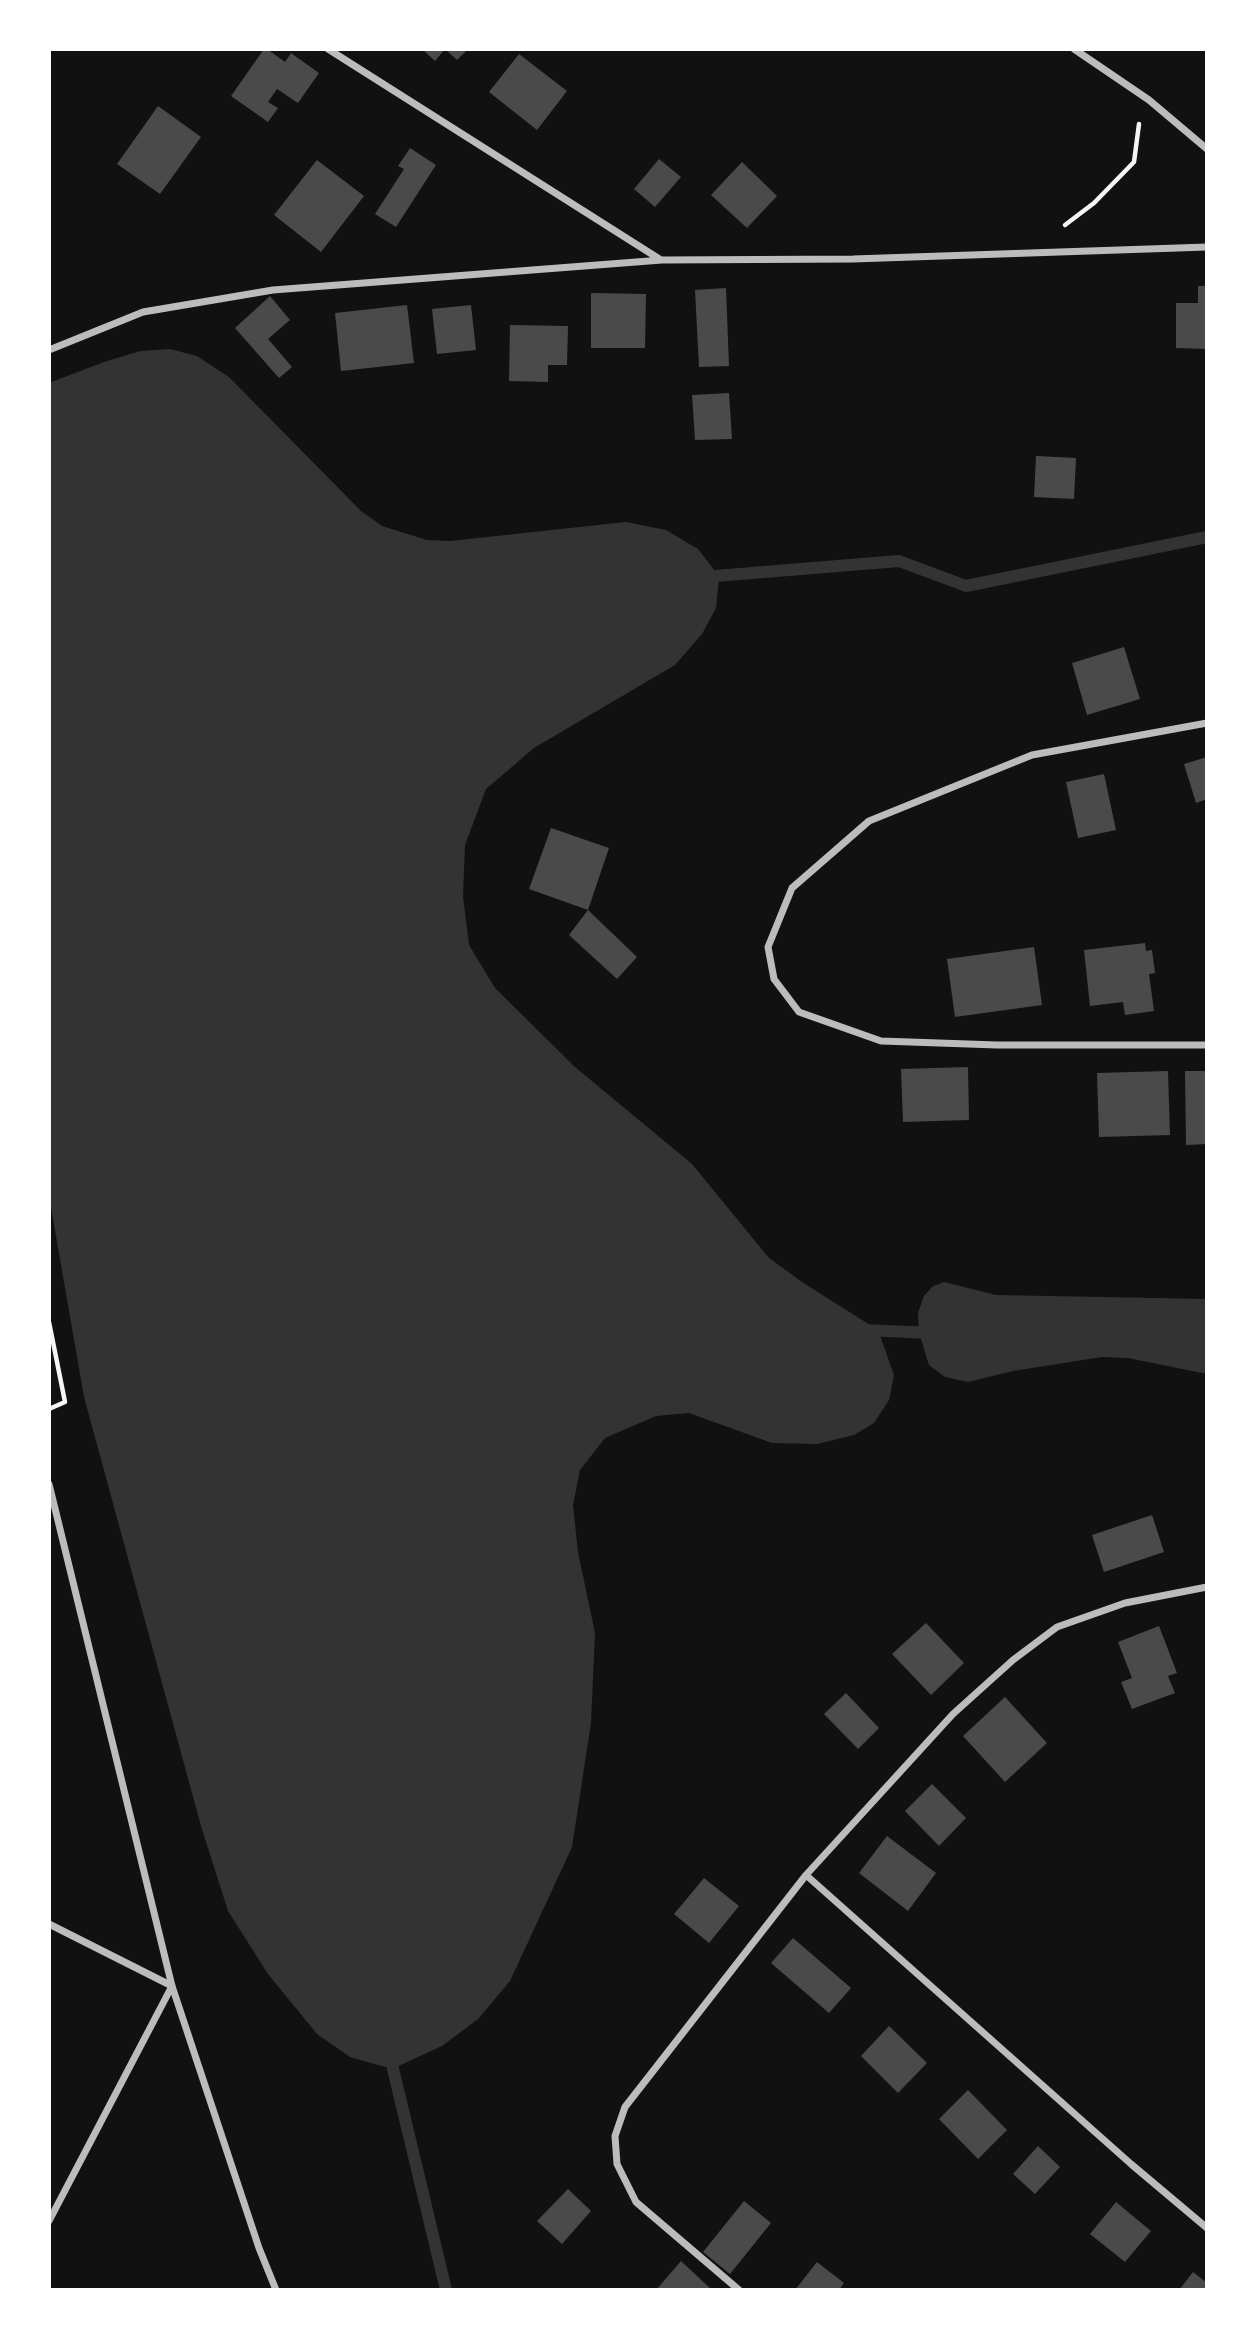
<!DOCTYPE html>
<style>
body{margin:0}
#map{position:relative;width:1256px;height:2339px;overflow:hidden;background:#111;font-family:"Fira Sans",sans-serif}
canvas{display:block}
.frame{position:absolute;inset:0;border:51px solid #fff;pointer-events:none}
</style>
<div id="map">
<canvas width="1256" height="2339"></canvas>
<div class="frame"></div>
</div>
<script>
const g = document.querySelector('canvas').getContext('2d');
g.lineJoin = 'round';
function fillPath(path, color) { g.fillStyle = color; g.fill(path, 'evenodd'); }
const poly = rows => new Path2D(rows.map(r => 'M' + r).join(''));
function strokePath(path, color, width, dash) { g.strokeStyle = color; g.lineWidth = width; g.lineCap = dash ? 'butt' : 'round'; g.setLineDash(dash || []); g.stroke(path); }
const water = poly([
 [170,349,197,356,229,377,361,511,382,526,427,540,450,541,626,522,666,530,698,549,719,576,716,608,702,634,675,665,534,748,486,789,465,845,463,896,469,945,495,988,575,1067,692,1164,769,1258,805,1284,878,1330,894,1375,889,1400,874,1423,854,1435,817,1444,772,1443,689,1413,656,1416,605,1438,580,1470,573,1505,578,1552,595,1633,591,1723,572,1847,510,1981,478,2019,442,2046,392,2069,350,2057,317,2034,268,1974,228,1911,201,1826,84,1397,49,1196,49,383,104,362,140,351],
 [944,1282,996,1295,1207,1299,1207,1374,1128,1358,1102,1357,1013,1371,968,1382,945,1377,929,1365,919,1333,918,1313,924,1296,933,1286]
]);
const stream = poly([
 [703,577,899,561,966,586,1207,537],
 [861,1330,934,1333],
 [389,2052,446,2290]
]);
const building = poly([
 [264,49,267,49,285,62,291,53,319,73,298,103,277,89,268,102,278,108,268,122,231,96],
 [422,49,468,49,457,60,445,49,435,61],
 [519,54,567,91,537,130,489,92],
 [158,106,201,137,160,194,117,164],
 [410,148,436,165,396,227,375,214,404,169,398,166],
 [659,159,681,177,655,207,634,189],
 [317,160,364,196,321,252,274,215],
 [742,162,777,196,747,228,711,195],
 [1198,286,1207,286,1207,349,1176,348,1176,303,1198,303],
 [726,288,729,366,699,367,695,290],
 [591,293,646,294,645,348,591,348],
 [270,296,290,320,268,339,292,367,279,378,235,328],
 [407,305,414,363,341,371,335,313],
 [471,305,476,350,437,354,432,309],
 [510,325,568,326,567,365,548,365,548,382,509,381],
 [729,393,732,439,695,440,692,395],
 [1036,456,1076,458,1074,499,1034,497],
 [1124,647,1140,699,1087,715,1072,663],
 [1207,757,1207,799,1196,803,1184,764],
 [1104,774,1116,830,1078,838,1066,782],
 [551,828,609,848,588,910,529,889],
 [588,910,637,957,617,979,569,935],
 [1145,943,1146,951,1152,950,1155,973,1149,974,1154,1011,1125,1015,1123,1002,1090,1006,1084,950],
 [1034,947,1042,1005,955,1017,947,959],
 [968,1067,969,1120,903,1122,901,1069],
 [1168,1071,1170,1135,1099,1137,1097,1073],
 [1185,1071,1207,1071,1207,1144,1186,1145],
 [1152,1515,1164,1552,1104,1572,1092,1535],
 [926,1623,964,1663,931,1695,892,1654],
 [1159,1626,1177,1673,1168,1676,1175,1693,1132,1709,1121,1682,1132,1678,1118,1642],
 [846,1693,879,1728,858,1749,824,1714],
 [1005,1697,1047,1743,1005,1782,963,1736],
 [932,1784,966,1818,939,1846,905,1811],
 [887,1836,936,1873,908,1911,859,1873],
 [704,1878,739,1906,709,1943,674,1914],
 [793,1938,851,1988,829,2013,771,1963],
 [889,2026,927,2063,898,2093,861,2056],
 [968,2090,1007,2130,978,2159,939,2119],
 [1038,2146,1060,2167,1035,2194,1013,2174],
 [568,2189,591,2211,562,2244,537,2221],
 [744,2201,771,2223,730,2274,703,2252],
 [1116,2202,1151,2231,1125,2262,1090,2234],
 [681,2261,712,2290,656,2290],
 [817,2262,844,2283,839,2290,795,2290],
 [1193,2272,1207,2283,1207,2290,1179,2290]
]);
const path = poly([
 [1065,225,1094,203,1134,162,1139,124],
 [49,1322,65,1402,49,1409]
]);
const minor = poly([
 [328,49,661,260],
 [1074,49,1149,100,1207,149],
 [49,350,143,312,273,290,662,260,853,259,1207,247],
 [1207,723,1032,755,869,821,792,888,768,947,774,979,799,1012,881,1041,997,1045,1207,1045],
 [49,1484,172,1986,259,2248,276,2290],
 [806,1875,1131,2164,1207,2228],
 [49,1924,172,1986,49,2221],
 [739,2290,636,2202,617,2164,615,2136,625,2107,806,1875,953,1714,1013,1660,1057,1627,1125,1603,1207,1587]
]);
fillPath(water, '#333');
strokePath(stream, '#333', 12);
fillPath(building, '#4a4a4a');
strokePath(path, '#f5f5f5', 4.5);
strokePath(minor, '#bcbcbc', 7);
</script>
